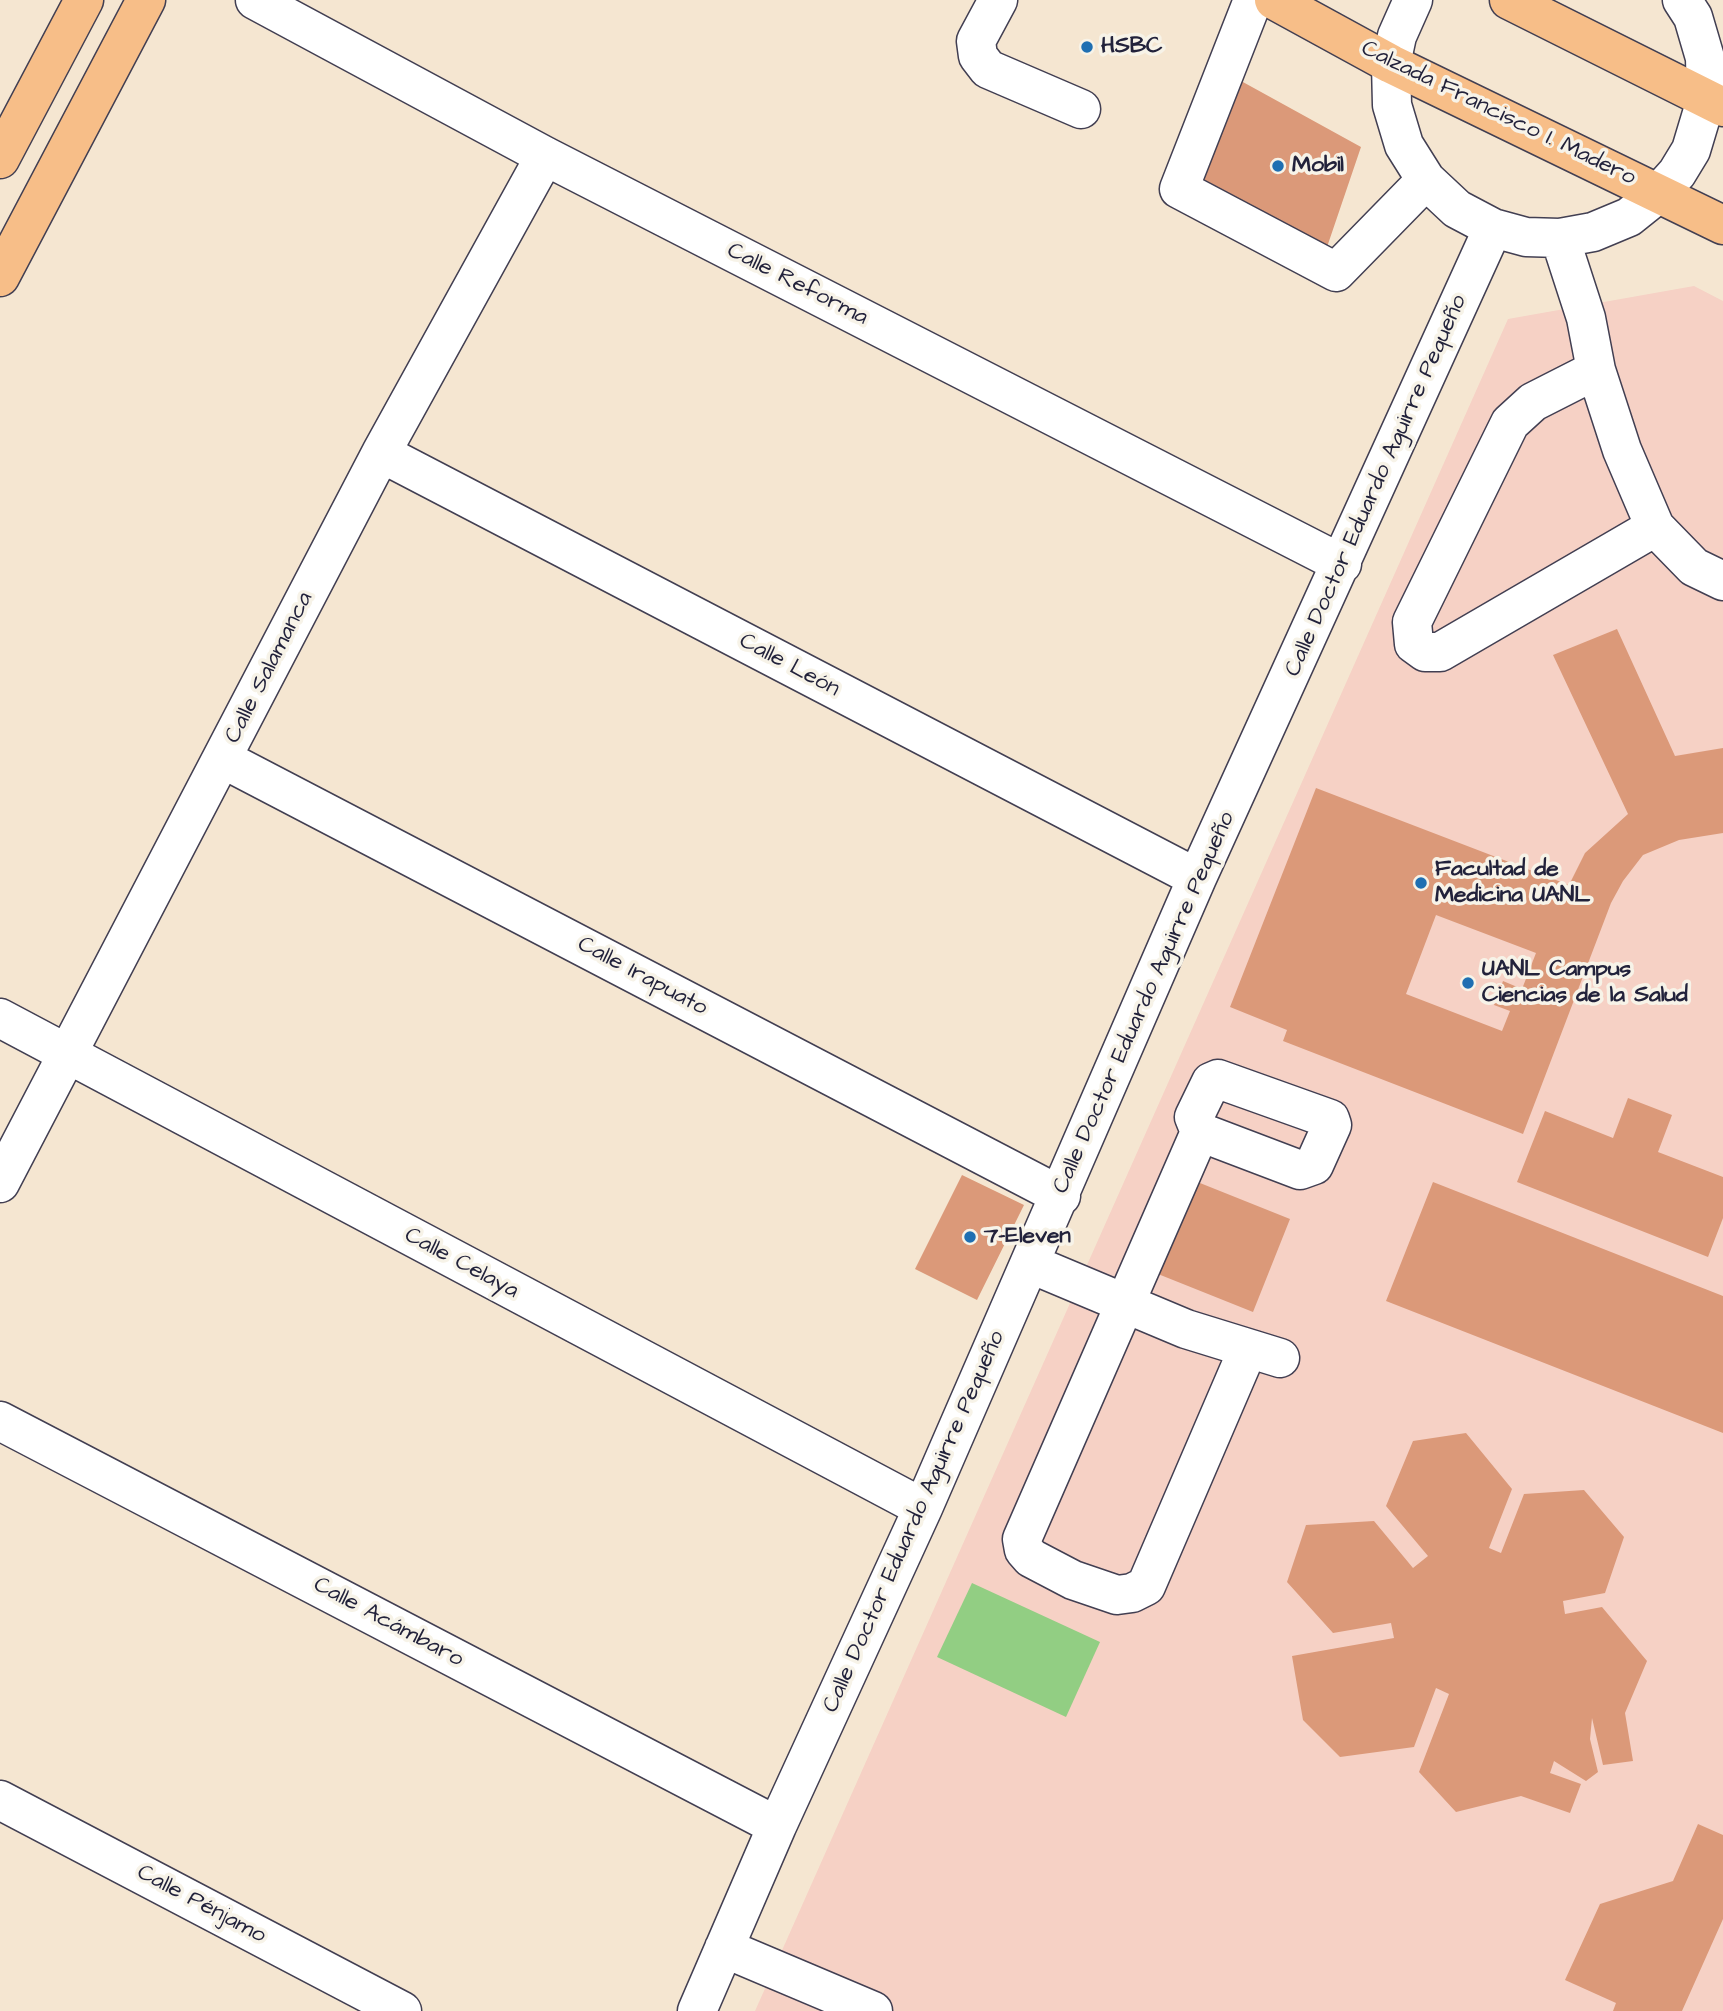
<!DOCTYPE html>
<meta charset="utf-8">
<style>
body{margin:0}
canvas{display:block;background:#f5e6d1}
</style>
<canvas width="1723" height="2011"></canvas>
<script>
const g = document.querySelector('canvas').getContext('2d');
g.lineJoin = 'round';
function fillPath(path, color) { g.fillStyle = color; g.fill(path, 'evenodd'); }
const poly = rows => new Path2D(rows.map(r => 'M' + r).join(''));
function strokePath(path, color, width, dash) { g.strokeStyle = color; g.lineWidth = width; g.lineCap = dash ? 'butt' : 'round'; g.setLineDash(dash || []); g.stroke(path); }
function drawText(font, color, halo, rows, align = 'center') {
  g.font = font + ' "Architects Daughter",sans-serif'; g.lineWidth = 7; g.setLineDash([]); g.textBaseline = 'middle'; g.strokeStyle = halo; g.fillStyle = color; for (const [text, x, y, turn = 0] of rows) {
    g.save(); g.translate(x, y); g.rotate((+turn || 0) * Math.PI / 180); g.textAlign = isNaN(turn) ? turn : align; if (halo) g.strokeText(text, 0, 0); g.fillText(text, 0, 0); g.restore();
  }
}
const built = poly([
 [1694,286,1723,301,1723,2011,755,2011,1508,319]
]);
const green = poly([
 [972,1583,1100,1642,1066,1717,937,1657]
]);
const building = poly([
 [1232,76,1361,147,1326,250,1196,185],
 [1617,629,1675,756,1723,748,1723,833,1679,840,1643,855,1623,881,1611,903,1523,1134,1283,1041,1287,1030,1230,1007,1316,788,1569,885,1585,853,1628,814,1553,655],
 [1436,915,1536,953,1522,989,1503,981,1494,1005,1510,1011,1502,1031,1406,994],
 [1628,1098,1672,1115,1658,1152,1723,1177,1723,1218,1708,1257,1517,1182,1545,1111,1613,1138],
 [962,1175,1024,1205,977,1300,915,1269],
 [1190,1179,1290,1219,1253,1312,1153,1272],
 [1433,1182,1723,1296,1723,1433,1386,1301],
 [1466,1433,1512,1489,1489,1548,1501,1553,1524,1494,1584,1490,1624,1537,1605,1593,1563,1601,1565,1614,1602,1607,1647,1661,1625,1713,1633,1761,1603,1765,1592,1718,1590,1739,1598,1772,1586,1781,1554,1761,1550,1773,1581,1784,1570,1813,1521,1796,1456,1812,1419,1772,1449,1694,1436,1688,1414,1747,1340,1757,1303,1720,1292,1656,1394,1638,1391,1623,1333,1633,1287,1582,1306,1525,1374,1521,1413,1568,1428,1556,1386,1506,1413,1441],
 [1698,1824,1723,1835,1723,1919,1682,2011,1613,2011,1616,2003,1565,1980,1600,1904,1673,1881]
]);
const minor = poly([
 [255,0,545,156,1342,564],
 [998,0,976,41,978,56,988,69,1081,109],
 [1253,0,1179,189,1336,272,1426,180],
 [1413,0,1397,36,1391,64,1392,105,1404,145,1426,180,1457,209,1493,228,1526,237,1560,238,1593,232,1629,217,1659,193,1677,173,1691,150,1706,100,1705,58,1693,17,1682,0],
 [1560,238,1586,318,1596,370,1622,450,1655,527,1694,567,1723,581],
 [1596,370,1533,402,1510,423,1412,622,1414,644,1425,652,1440,652,1655,527],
 [381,453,1197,878],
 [223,759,1061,1196],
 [0,1018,923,1508],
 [1218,1079,1330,1119,1332,1125,1314,1165,1300,1170,1200,1132,1194,1117,1211,1082,1218,1079],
 [1200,1132,1022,1539,1024,1550,1031,1558,1073,1580,1117,1595,1132,1593,1146,1586,1248,1349],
 [0,1183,381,453,545,156],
 [1031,1264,1186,1329,1280,1358],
 [0,1421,777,1826],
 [0,1800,402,2011],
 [724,1948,873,2011],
 [697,2011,777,1826,923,1508,1197,878,1493,228]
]);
const major = poly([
 [1274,0,1391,64,1723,225],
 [1509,0,1723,107],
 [0,159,84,0],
 [0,277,146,0]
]);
const markers = [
 [1087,47,7,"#1f6fb2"],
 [1278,166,7,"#1f6fb2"],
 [1421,883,7,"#1f6fb2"],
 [1468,983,7,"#1f6fb2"],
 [970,1237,7,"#1f6fb2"]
];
const poiNames = [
 ["HSBC",1101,47],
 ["Mobil",1292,166],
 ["Facultad de",1435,870],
 ["Medicina UANL",1435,896],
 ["UANL Campus",1482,970],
 ["Ciencias de la Salud",1482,996],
 ["7-Eleven",984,1237]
];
const streetNames = [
 ["Calzada Francisco I. Madero",1498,114,26],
 ["Calle Reforma",797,285,27],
 ["Calle Doctor Eduardo Aguirre Pequeño",1377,486,-66],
 ["Calle León",789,666,28],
 ["Calle Salamanca",270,668,-63],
 ["Calle Irapuato",642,977,28],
 ["Calle Doctor Eduardo Aguirre Pequeño",1145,1003,-66],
 ["Calle Celaya",461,1264,28],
 ["Calle Doctor Eduardo Aguirre Pequeño",915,1522,-66],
 ["Calle Acámbaro",388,1623,28],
 ["Calle Pénjamo",201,1905,28]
];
fillPath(built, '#f6d1c5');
fillPath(green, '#92ce83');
fillPath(building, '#db9979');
strokePath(minor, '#423f52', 41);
strokePath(major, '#423f52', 41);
strokePath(minor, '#fff', 38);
strokePath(major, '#f7be88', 38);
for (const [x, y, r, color] of markers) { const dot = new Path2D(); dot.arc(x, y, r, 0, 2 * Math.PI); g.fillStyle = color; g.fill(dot); strokePath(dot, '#f7f3e8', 2.5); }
drawText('bold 23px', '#22223b', '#f7f3e8', poiNames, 'left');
drawText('23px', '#22223b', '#f7f3e8', streetNames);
</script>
